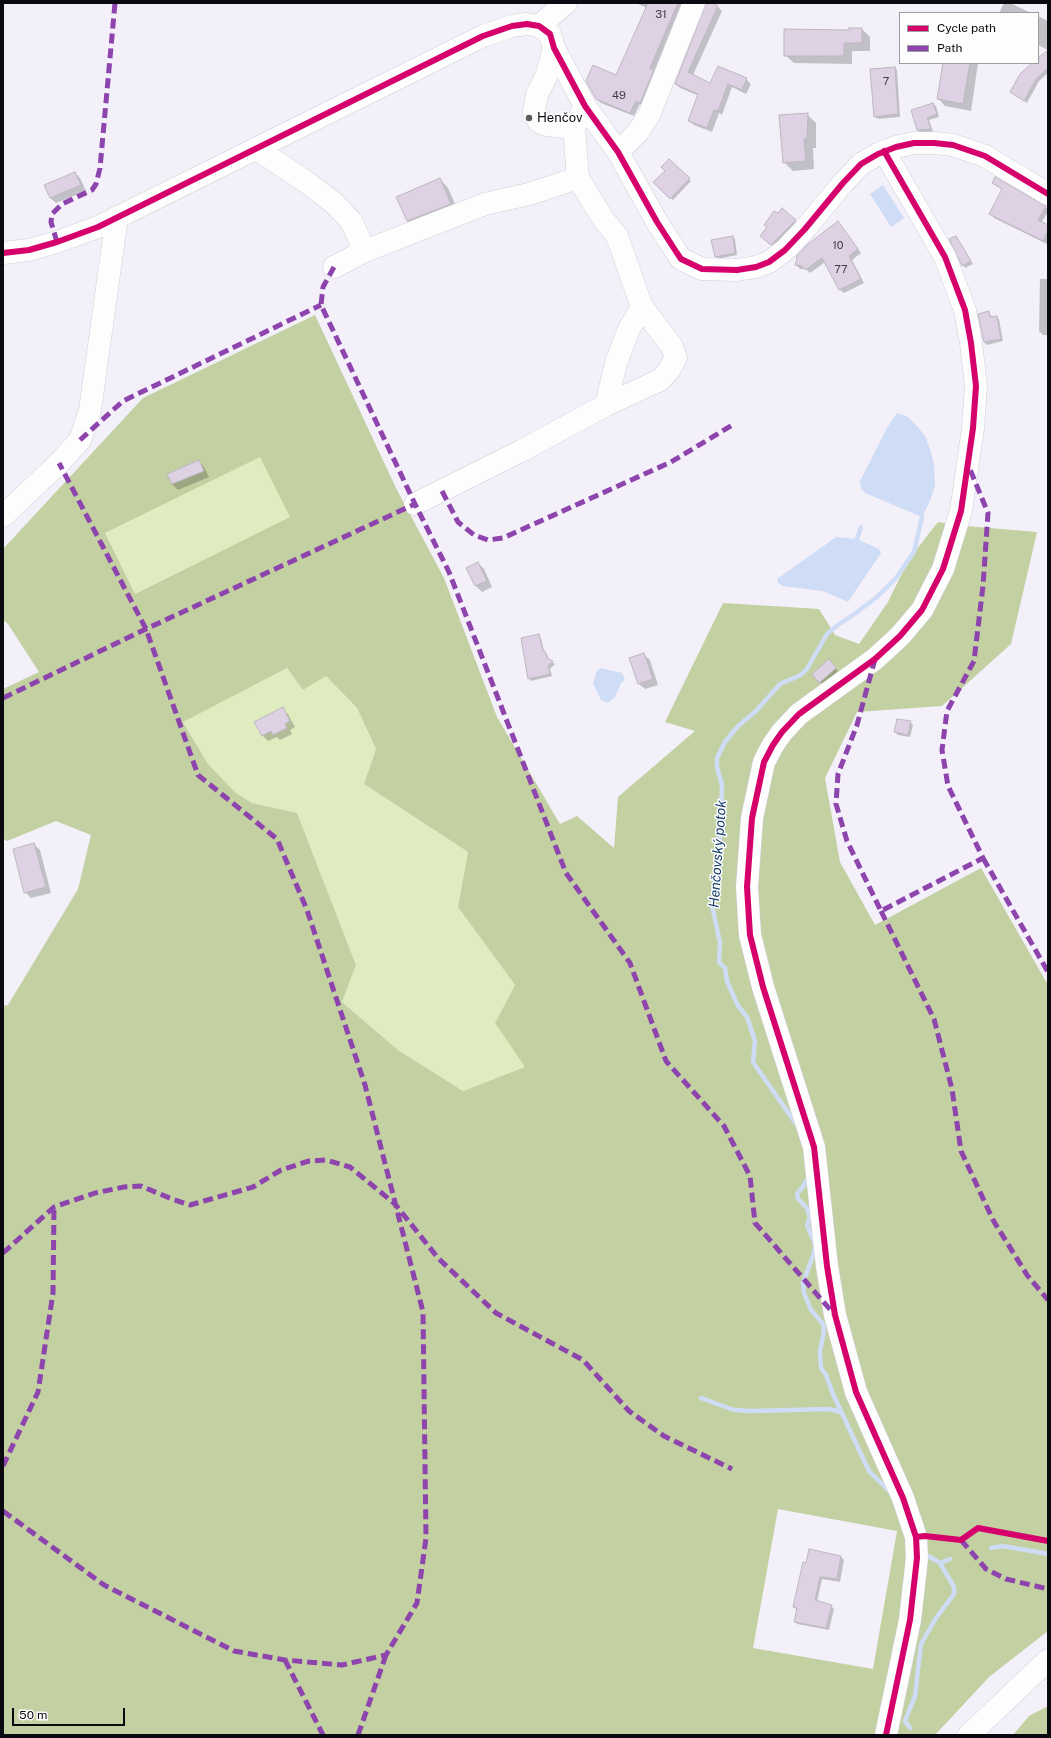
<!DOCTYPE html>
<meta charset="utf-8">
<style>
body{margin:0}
#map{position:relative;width:1051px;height:1738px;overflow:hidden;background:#f3f0f9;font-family:"Public Sans",sans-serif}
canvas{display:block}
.frame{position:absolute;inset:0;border:4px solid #0c0a11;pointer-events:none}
.legend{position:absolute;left:899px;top:12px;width:140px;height:52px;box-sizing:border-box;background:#fdfdfd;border:1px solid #9d9c9f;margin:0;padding:5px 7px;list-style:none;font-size:12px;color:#0c0a11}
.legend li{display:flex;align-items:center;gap:8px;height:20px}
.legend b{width:20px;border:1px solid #9d9c9f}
.scale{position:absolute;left:12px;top:1708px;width:113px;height:18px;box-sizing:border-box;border:2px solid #0c0a11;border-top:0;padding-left:5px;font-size:12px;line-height:14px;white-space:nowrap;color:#0c0a11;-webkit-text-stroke:3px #fdfdfd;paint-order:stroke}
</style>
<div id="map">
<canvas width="1051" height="1738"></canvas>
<div class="frame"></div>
<ul class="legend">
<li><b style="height:5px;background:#d6006c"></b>Cycle path</li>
<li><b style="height:5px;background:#8e44ad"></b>Path</li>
</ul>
<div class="scale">50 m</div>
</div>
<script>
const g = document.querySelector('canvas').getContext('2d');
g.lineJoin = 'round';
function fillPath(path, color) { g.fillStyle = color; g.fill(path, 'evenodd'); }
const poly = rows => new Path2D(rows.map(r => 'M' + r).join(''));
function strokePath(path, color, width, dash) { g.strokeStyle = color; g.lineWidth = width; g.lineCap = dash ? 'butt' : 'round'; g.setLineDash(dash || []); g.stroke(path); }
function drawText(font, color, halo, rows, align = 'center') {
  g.font = font + ' "Public Sans",sans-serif'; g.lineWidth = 3; g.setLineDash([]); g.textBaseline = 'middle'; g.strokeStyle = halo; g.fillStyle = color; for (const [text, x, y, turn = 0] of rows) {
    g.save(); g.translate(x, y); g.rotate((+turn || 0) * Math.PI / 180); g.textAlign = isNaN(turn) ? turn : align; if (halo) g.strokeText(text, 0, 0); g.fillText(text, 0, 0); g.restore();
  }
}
const green = poly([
 [260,456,291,517,135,594,105,533],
 [287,668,303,690,325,675,357,708,376,749,364,784,468,852,458,907,515,985,495,1023,526,1067,463,1091,398,1050,342,1002,356,965,297,813,252,803,236,793,208,764,183,721]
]);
const forest = poly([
 [315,315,396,488,444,578,497,717,560,824,577,816,614,848,618,797,695,731,665,722,723,603,819,609,835,635,859,644,888,602,909,559,938,522,966,526,1037,532,1011,644,942,706,857,712,825,778,840,862,875,925,981,868,1048,985,1048,1631,989,1677,935,1735,3,1735,3,1006,8,1005,78,889,91,835,56,821,7,841,3,839,3,689,39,672,8,624,3,620,3,549,143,398],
 [260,457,290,517,135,594,105,533],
 [287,668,303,690,326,676,357,708,376,749,364,784,468,852,458,907,515,985,495,1023,525,1067,463,1091,398,1050,342,1002,356,965,297,813,252,803,236,793,208,764,183,722],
 [778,1509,897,1531,873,1669,753,1648],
 [1048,1706,1048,1735,1013,1735,1029,1716]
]);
const water = poly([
 [883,185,904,218,891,227,870,194],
 [897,413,908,417,917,426,925,436,931,452,934,464,935,486,930,501,922,517,865,493,861,488,860,481,887,428],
 [836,537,857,539,879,549,881,553,848,602,823,591,783,586,778,583,777,579],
 [601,668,622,673,625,680,621,683,615,697,608,703,601,700,593,683,597,671]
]);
const shadow = poly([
 [636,3,684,3,654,72,657,75,645,106,640,104,634,116,601,103,596,99,617,76,647,8],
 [707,3,718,7,722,11,693,75,711,84,746,79,751,84,746,94,732,87,722,115,719,113,712,132,694,125,689,121,699,96,680,88,676,84],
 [1004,3,1010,3,1031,13,999,13],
 [1038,16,1048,21,1048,50,1038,45],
 [862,29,870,37,870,51,852,51,852,64,794,63,785,55,850,31],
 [1038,59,1048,65,1048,73,1039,81,1027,103,1011,92,1034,63,1038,63],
 [944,63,978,63,971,111,945,106,938,98],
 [895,68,897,70,900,117,878,119,875,117],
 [933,104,936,106,939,117,929,120,933,132,921,133,918,130,912,111],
 [807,114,816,123,816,148,813,148,814,169,793,171,784,162],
 [669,160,691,181,673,200,654,182,666,171],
 [75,173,80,178,86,191,56,203,50,198],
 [995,178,1048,209,1048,212,1041,223,1048,226,1047,244,994,218,991,214,1003,190,993,183],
 [440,179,448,188,459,213,416,230,407,221],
 [782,210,801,226,777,250,767,242,778,215],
 [841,226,861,253,852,260,864,283,844,293,840,290,825,262,810,273,806,269,800,269,796,265],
 [732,237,735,239,737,255,718,259,716,256],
 [956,237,973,264,965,268,951,240],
 [1040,279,1048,279,1048,356,1047,355,1048,335,1043,335,1039,331],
 [989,312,992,317,996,317,999,319,1003,341,987,345,984,342,980,314],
 [198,461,204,467,209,477,178,490,172,484,168,474],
 [478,563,484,569,492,587,482,592,476,586,467,568],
 [539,635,541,638,544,651,547,654,549,660,555,664,550,669,552,676,531,681,529,678],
 [644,655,650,660,658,685,645,689,639,684],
 [831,663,838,671,823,685,813,675],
 [282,709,288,714,295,727,290,730,292,734,280,740,277,737,268,741,263,736,256,723],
 [910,722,913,725,910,737,898,735,895,732],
 [34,844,40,850,51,893,31,898,25,892],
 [810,1551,841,1557,844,1560,840,1582,822,1579,817,1602,831,1606,834,1609,829,1630,797,1624,795,1621,797,1610,794,1607]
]);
const stream = poly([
 [857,539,861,527],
 [796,1124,753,1062,755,1041,747,1017,738,1006,727,981,725,968,719,962,720,943,712,905,721,824,722,784,717,768,717,758,725,742,738,726,755,712,780,684,801,675,807,669,827,634,838,625,853,615,877,597,896,578,914,552,922,517],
 [809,1176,804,1185,797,1194,798,1199,807,1208,810,1217,807,1225,815,1244,814,1253,803,1283,804,1293,811,1310,823,1324,824,1331,820,1351,821,1368,826,1375,833,1394,869,1471,890,1492],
 [701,1398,734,1410,751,1411,828,1409,841,1412],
 [991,1548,1003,1546,1048,1554],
 [940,1563,950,1559],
 [910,1728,905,1721,915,1696,921,1644,936,1618,954,1594,954,1587,940,1563,923,1553]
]);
const building = poly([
 [648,3,678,3,650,68,654,70,640,103,636,101,630,113,596,99,586,81,593,65,616,75,648,3],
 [706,3,712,3,718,6,688,72,710,83,718,66,747,78,742,90,728,84,718,111,714,110,707,128,688,121,698,94,675,84,706,3],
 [849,28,862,28,862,43,844,43,844,56,784,56,784,29,849,30,849,28],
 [1048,50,1048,68,1036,79,1024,101,1010,92,1020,74,1032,63,1038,63,1038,58,1048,50],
 [943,63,970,63,963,104,937,99,943,63],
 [895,67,898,114,874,117,870,69,895,67],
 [933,103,937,114,927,118,931,129,917,130,911,110,933,103],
 [808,113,807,139,804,139,806,161,783,163,779,115,808,113],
 [669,159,690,178,670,199,653,182,665,171,661,167,669,159],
 [75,172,81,185,50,198,44,185,75,172],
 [995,177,1046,206,1038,220,1048,225,1048,231,1043,241,989,214,1002,189,992,183,995,177],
 [440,178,451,204,407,221,396,197,440,178],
 [782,208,796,220,771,245,760,236,767,227,764,225,774,211,778,213,782,208],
 [838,221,858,249,849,256,861,279,839,290,822,258,805,270,802,266,795,265,797,259,796,257,808,244,838,221],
 [733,236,735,253,715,257,711,240,733,236],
 [956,236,971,261,962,266,949,239,956,236],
 [989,311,990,317,997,316,1001,339,984,342,978,314,989,311],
 [199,460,204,471,172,484,167,474,199,460],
 [478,562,487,581,475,586,466,568,478,562],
 [539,634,543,651,545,651,547,658,553,661,548,666,550,674,528,679,521,638,539,634],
 [644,653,653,679,638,684,629,658,644,653],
 [829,659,836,668,819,683,812,674,829,659],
 [283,707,290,721,285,724,287,728,273,735,271,731,262,736,254,722,283,707],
 [897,719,911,721,908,735,894,732,897,719],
 [34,843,46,887,24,893,13,849,34,843],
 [809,1549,841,1556,837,1579,820,1577,815,1600,832,1605,826,1628,794,1622,797,1608,793,1607,803,1562,806,1563,809,1549]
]);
const minor = poly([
 [539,26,566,3],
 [554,48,546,77,537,94,534,112,539,122,546,125,574,128],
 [257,149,305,181,334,203,351,221,365,251],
 [884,151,945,257,965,310,971,343,976,386,973,428,961,511,943,569,922,610,900,636,875,659,799,714,782,732,773,745,764,762,752,818,747,887,750,935,763,987,814,1147,827,1266,835,1315,856,1392,903,1498,916,1537,917,1558,910,1620,886,1735],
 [618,152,638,132,649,115,694,3],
 [3,253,29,250,57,242,98,227,483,36,512,26,527,24,539,26,550,34,554,48,585,106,618,152,657,222,675,250,681,259,702,269,737,270,756,267,769,262,785,250,805,229,843,183,861,164,878,154,896,147,914,143,934,143,953,145,985,156,1048,194],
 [334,267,365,251,485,204,529,194,578,178],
 [606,405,660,380,669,370,676,358,671,345,642,307],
 [415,504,523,450,606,405,616,363,629,329,642,307,617,236,603,219,578,178,574,128,585,106],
 [3,516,59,463,80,440,90,410,117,217]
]);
const major = poly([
 [969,1735,1048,1660]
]);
const quiet = poly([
 [57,242,51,222,52,214,62,204,92,190,96,184,100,168,115,3],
 [334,267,323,287,321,305,415,504,449,572,566,873,630,963,666,1061,724,1126,750,1176,755,1223,834,1314],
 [80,440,123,401,321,305],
 [442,491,458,522,474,535,488,540,503,538,671,462,734,424],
 [875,659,857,725,838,774,836,804,847,841,881,911,983,858,948,786,942,750,947,711,974,661,983,586,988,513,969,467],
 [3,698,146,629,415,504],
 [983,858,1048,972],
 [881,911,934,1019,952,1089,961,1151,993,1220,1027,1275,1048,1300],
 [3,1253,54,1207,95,1193,124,1187,141,1186,172,1199,190,1205,253,1187,281,1170,309,1161,326,1160,350,1167,395,1204,438,1258,496,1313,583,1360,629,1411,664,1436,732,1469],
 [3,1466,38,1392,53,1293,54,1207],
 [3,1511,104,1585,234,1651,285,1660,342,1665,386,1655,417,1603,426,1538,423,1312,365,1085,307,910,277,839,198,775,146,629,59,463],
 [961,1540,986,1569,1006,1579,1048,1589],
 [285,1660,323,1735],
 [358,1735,386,1655]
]);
const cycleway = poly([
 [884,151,945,257,965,310,971,343,976,386,973,428,961,511,943,569,922,610,900,636,875,659,799,714,782,732,773,745,764,762,752,818,747,887,750,935,763,987,814,1147,827,1266,835,1315,856,1392,903,1498,916,1537,917,1558,910,1620,886,1735],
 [3,253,29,250,57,242,98,227,483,36,512,26,527,24,539,26,550,34,554,48,585,106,618,152,657,222,675,250,681,259,702,269,737,270,756,267,769,262,785,250,805,229,843,183,861,164,878,154,896,147,914,143,934,143,953,145,985,156,1048,194],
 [916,1537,925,1536,961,1540,978,1528,1048,1541]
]);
const markers = [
 [529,118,4,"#5d5a62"]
];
const numberNames = [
 ["31",661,15],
 ["7",886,82],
 ["49",619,96],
 ["10",838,246],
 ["77",841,270]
];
const poiNames = [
 ["Henčov",537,118]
];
const waterNames = [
 ["Henčovský potok",718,854,-86]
];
fillPath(green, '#dfecc0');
fillPath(forest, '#c3d0a2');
fillPath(water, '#ceddf5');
fillPath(shadow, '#0003');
strokePath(stream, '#ceddf5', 4.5);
fillPath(building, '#ded1e4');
strokePath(building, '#bbb8bf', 1);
strokePath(minor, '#d1ced6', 23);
strokePath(major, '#d1ced6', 23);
strokePath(minor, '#fdfdfe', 22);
strokePath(major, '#fdfdfe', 22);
strokePath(quiet, '#8e44ad', 5, [10, 5]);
strokePath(cycleway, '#d6006c', 6);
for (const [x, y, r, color] of markers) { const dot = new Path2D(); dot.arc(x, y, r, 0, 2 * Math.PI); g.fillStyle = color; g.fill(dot); strokePath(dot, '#fdfdfd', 1.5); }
drawText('11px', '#403c46', null, numberNames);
drawText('13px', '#0c0a11', '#fdfdfd', poiNames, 'left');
drawText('italic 14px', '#18406d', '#fdfdfd', waterNames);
</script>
